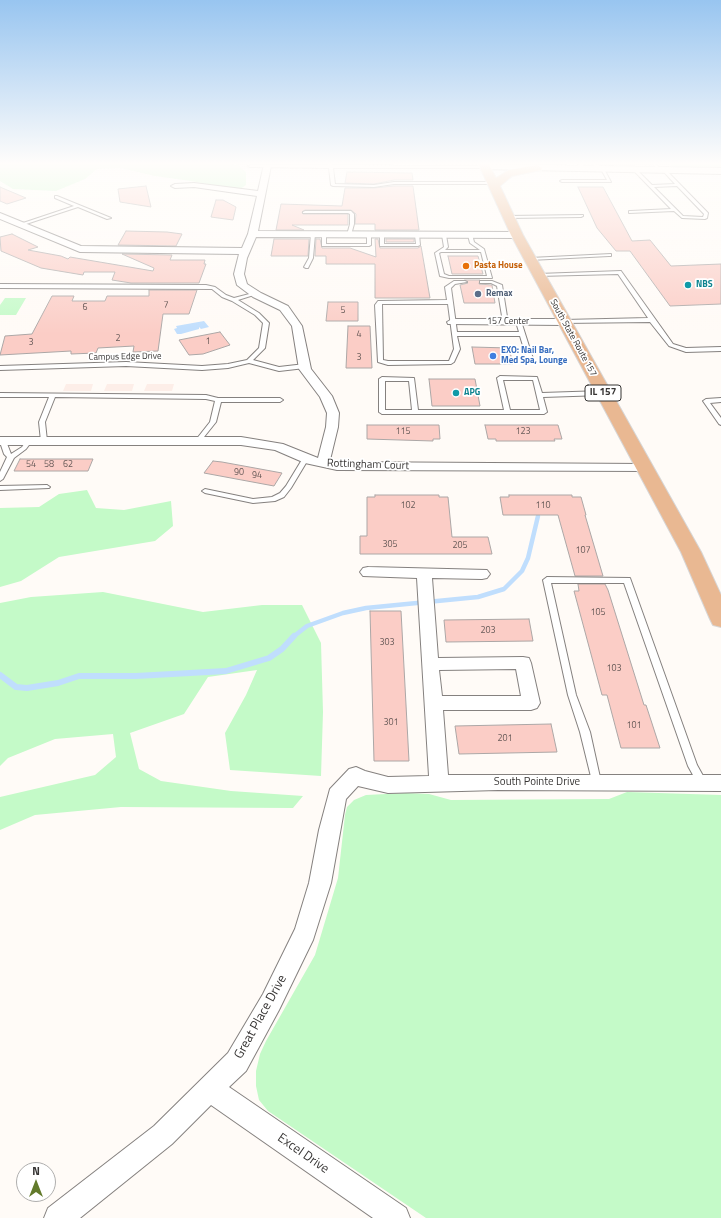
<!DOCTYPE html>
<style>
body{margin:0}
#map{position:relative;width:721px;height:1218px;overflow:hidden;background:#fffbf7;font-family:"Titillium Web",sans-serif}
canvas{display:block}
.north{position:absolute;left:16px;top:1162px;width:40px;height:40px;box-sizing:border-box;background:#fff;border:1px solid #afaead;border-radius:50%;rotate:0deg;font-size:11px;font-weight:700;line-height:16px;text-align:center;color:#363433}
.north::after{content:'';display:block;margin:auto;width:14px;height:18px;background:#627a2b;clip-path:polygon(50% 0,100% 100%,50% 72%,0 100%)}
</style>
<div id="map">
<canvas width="721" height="1218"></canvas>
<div class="north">N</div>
</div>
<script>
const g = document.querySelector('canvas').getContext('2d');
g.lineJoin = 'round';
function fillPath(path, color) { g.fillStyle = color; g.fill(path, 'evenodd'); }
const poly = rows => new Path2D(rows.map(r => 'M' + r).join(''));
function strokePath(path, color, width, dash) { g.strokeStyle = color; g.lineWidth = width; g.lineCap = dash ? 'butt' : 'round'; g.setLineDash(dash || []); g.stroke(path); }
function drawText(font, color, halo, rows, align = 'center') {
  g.font = font + ' "Titillium Web",sans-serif'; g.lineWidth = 3.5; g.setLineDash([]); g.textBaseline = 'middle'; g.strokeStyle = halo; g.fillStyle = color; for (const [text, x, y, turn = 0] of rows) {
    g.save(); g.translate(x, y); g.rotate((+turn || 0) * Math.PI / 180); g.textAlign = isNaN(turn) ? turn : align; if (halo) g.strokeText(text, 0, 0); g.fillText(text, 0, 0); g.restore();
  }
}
const industrial = poly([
 [66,384,93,384,91,391,63,391],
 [107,384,134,384,132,391,104,391],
 [147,384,174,384,172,391,144,391]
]);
const green = poly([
 [0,163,224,163,238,165,246,172,246,185,239,190,191,181,155,176,121,168,97,169,85,179,56,191,13,189,0,181],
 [669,163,721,163,721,168,674,168],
 [5,298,26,298,16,315,0,315,0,305],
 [87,490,96,508,124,510,171,501,173,526,155,541,59,557,21,581,0,587,0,508,39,507,59,494],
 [103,592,203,612,262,605,302,605,321,643,323,712,321,776,230,770,225,733,246,695,257,670,208,677,184,714,130,733,139,769,161,781,231,791,303,796,293,808,121,807,35,815,0,830,0,797,95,775,116,757,113,734,55,739,8,758,0,766,0,603,31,597],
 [627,792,721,795,721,1218,426,1218,268,1111,259,1100,256,1086,256,1071,260,1054,266,1041,315,955,338,878,345,815,347,807,354,800,366,795,406,793,429,794,451,800,609,799]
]);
const water = poly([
 [204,321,209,327,201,329,199,327,199,329,181,334,177,334,174,329,177,328,176,326]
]);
const streamFar1 = poly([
 [293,637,307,626,343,613,366,608,478,597,504,589,522,571,528,558,538,516]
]);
const stream = poly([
 [0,675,16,687,27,688,58,683,79,676,136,676,226,671,269,658,282,649,294,636]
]);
const building = poly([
 [347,172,412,173,413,180,394,180,374,184,345,183,347,172],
 [146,186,151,207,120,202,118,189,146,186],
 [394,186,413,186,419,230,375,230,375,224,355,224,356,214,351,210,305,210,302,212,303,214,348,214,348,225,292,225,304,230,276,230,281,204,342,206,345,188,374,188,394,186],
 [0,187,26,198,7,204,0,201,0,187],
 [578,187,603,187,632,241,650,240,671,266,721,264,721,304,670,306,630,251,616,251,597,228,578,187],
 [216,200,223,200,236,207,233,220,211,217,216,200],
 [126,231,167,232,182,234,176,246,118,245,126,231],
 [12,234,38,247,28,250,61,256,68,259,70,257,153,271,154,268,122,254,172,255,170,260,205,260,204,264,206,264,199,283,131,283,112,280,115,272,84,272,83,275,41,268,1,251,0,237,12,234],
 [274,239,309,239,308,256,271,256,274,239],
 [316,239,320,239,322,248,350,248,376,257,375,239,378,239,380,248,418,248,421,246,430,298,375,298,375,264,326,264,326,256,315,256,316,239],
 [386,239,414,239,414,242,386,242,386,239],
 [448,256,478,256,483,274,452,274,448,256],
 [465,280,480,280,479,284,492,285,495,303,464,303,460,285,468,283,465,280],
 [149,290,197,290,189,314,163,314,158,351,133,352,134,346,98,348,96,353,71,354,71,351,0,355,5,336,32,334,52,296,74,296,72,301,105,301,107,296,149,296,149,290],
 [328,302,358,302,358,321,326,321,328,302],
 [348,326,370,326,372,368,346,368,348,326],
 [220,332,230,345,203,354,189,355,179,340,220,332],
 [472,347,509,348,513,364,475,364,472,347],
 [429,379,475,379,480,406,432,406,429,379],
 [367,425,439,425,440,439,433,439,433,441,367,439,367,425],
 [485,425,558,425,562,439,554,439,555,441,496,441,496,439,488,439,485,425],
 [20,459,93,459,88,471,14,471,20,459],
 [213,461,222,462,282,473,274,486,204,473,213,461],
 [375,495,439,495,439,497,448,497,452,537,488,537,492,554,360,554,360,536,367,536,367,497,375,497,375,495],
 [509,495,572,495,572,497,581,497,586,515,585,515,603,576,575,576,558,515,503,515,500,497,509,497,509,495],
 [578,584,605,584,608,590,644,705,646,705,660,748,621,748,607,695,602,695,574,591,579,591,578,584],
 [370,611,401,611,409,761,374,761,370,611],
 [529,619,533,641,446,642,444,620,529,619],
 [551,724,557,752,459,754,455,726,551,724]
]);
const service = poly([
 [328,163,332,163,332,165,484,166,486,167,484,168,333,168,335,184,374,185,394,182,492,182,494,183,492,184,394,184,374,187,333,186,331,185,329,168,250,167,248,166,250,165,328,165,328,163],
 [582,163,587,163,575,170,572,169,582,163],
 [590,163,595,163,604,169,611,182,562,182,560,181,562,180,607,180,602,171,590,163],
 [652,163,656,163,661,172,659,172,652,163],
 [635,170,637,170,652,185,675,184,663,171,666,170,708,213,707,218,705,219,682,218,674,211,629,213,629,211,631,211,671,209,635,172,635,170],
 [677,186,704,214,703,217,683,216,654,187,677,186],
 [55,196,57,196,111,218,107,219,78,207,20,226,20,224,74,206,55,198,55,196],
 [305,211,351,211,354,214,354,224,351,235,349,236,347,235,350,224,350,214,348,213,303,213,303,212,305,211],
 [583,215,583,216,581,217,508,218,506,217,508,216,583,215],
 [313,233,315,234,313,258,308,268,306,268,304,267,309,258,311,234,313,233],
 [324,233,326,234,326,244,367,244,367,235,371,234,371,245,369,246,322,246,322,234,324,233],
 [382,234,384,235,384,244,416,244,415,235,419,234,420,245,418,246,380,246,380,235,382,234],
 [444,234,446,235,448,247,445,250,480,250,470,243,468,235,472,234,474,242,484,249,492,278,449,278,440,276,435,253,444,247,442,235,444,234],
 [441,252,481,252,487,276,449,276,444,274,439,253,441,252],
 [611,254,611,256,609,256,530,260,528,259,530,258,611,254],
 [621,271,673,344,686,348,721,347,721,351,686,352,669,346,650,322,562,323,561,322,564,320,648,318,618,274,538,276,536,275,538,274,621,271],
 [454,281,465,281,467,282,455,284,451,288,457,332,519,332,516,322,521,321,534,362,533,363,528,362,520,336,457,336,460,349,454,362,451,364,388,365,378,362,375,305,378,301,447,300,445,287,454,281],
 [382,304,448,304,454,349,449,361,388,361,383,360,382,304],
 [480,281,492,281,502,285,508,323,503,322,497,286,491,283,480,283,480,281],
 [0,284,206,285,215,287,226,295,234,298,257,292,257,294,238,300,259,313,269,323,265,348,253,360,279,367,305,364,308,366,305,368,279,371,249,363,228,368,202,370,126,366,0,370,0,366,126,362,202,366,228,364,247,360,259,348,263,323,255,315,232,301,222,297,212,289,0,288,0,284],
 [500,376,537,377,542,393,603,391,606,393,603,395,543,397,547,412,544,414,382,414,379,412,379,379,382,377,414,378,418,410,504,410,497,378,500,376],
 [503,380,533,380,540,410,510,410,503,380],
 [385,381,409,381,412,410,385,410,385,381],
 [0,393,206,395,218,398,280,398,283,400,280,402,221,402,216,422,200,442,198,443,195,441,210,422,215,401,206,399,55,397,45,422,47,441,44,443,41,441,39,422,49,397,0,397,0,393],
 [721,398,721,402,710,403,721,418,721,425,719,424,703,401,706,399,721,398],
 [3,439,6,441,11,454,22,447,27,440,29,439,32,441,26,449,14,458,3,479,0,481,0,472,7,457,4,454,0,442,1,440,3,439],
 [306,456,309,458,291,488,284,497,275,501,253,503,205,493,202,491,205,489,253,499,272,497,280,493,286,486,303,458,306,456],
 [47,485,50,487,49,488,0,490,0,486,47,485],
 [547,577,630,578,697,765,707,783,705,786,702,787,699,786,688,766,624,583,551,583,576,695,590,732,601,782,599,785,596,786,593,785,580,732,568,695,543,580,547,577]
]);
const minor = poly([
 [264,164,271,166,258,231,517,232,522,235,517,238,256,237,247,258,244,274,247,284,261,293,288,306,302,326,311,369,332,396,339,413,338,427,330,460,337,462,644,464,649,465,651,468,649,471,337,470,305,463,275,450,241,445,0,445,0,437,241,437,283,444,318,458,326,427,327,413,320,397,299,369,292,326,280,310,253,297,237,285,234,274,239,254,80,252,0,219,0,213,81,246,242,248,248,234,257,196,194,187,175,188,171,186,175,184,194,183,258,191,264,164],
 [452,319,564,319,569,322,564,325,448,324,447,322,452,319],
 [368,567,487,570,490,574,487,578,482,579,432,578,438,658,523,657,529,658,531,663,540,703,537,708,531,710,443,710,448,775,721,775,721,791,498,790,388,793,358,786,346,799,331,883,313,940,279,1010,246,1071,229,1087,406,1208,410,1218,373,1218,211,1105,172,1144,80,1218,44,1218,48,1208,154,1126,228,1053,263,994,295,929,309,883,319,830,330,789,349,769,356,767,365,771,388,777,429,776,417,578,363,576,360,572,363,568,368,567],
 [516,669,521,696,442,696,439,670,516,669]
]);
const tertiary = poly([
 [484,164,721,168,721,174,481,169,479,167,484,164]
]);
const primary = poly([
 [478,163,488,163,496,178,509,170,537,165,542,168,541,170,512,176,500,186,523,235,701,552,721,595,721,627,713,625,710,619,681,552,511,235,478,163]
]);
const markers = [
 [466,266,4,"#e8710a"],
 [688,285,4,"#0f9aa8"],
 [478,294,4,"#5c6f8a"],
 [493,356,4,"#3f7fe0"],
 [456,393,4,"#0f9aa8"]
];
const farFoodnames = [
 ["Pasta House",474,266]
];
const farCulturenames = [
 ["NBS",696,285],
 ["APG",464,393]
];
const farServicenames = [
 ["Remax",486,294]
];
const numberNames = [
 ["7",166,306],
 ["6",85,308],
 ["5",343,311],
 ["4",359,335],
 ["2",118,339],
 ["1",208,342],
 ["3",31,343],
 ["3",359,358],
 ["115",403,432],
 ["123",523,432],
 ["54",31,465],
 ["58",49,465],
 ["62",68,465],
 ["90",239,473],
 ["94",257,476],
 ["102",408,506],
 ["110",543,506],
 ["305",390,545],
 ["205",460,546],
 ["107",583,551],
 ["105",598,613],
 ["203",488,631],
 ["303",387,643],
 ["103",614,669],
 ["301",391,723],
 ["101",634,726],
 ["201",505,739]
];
const farStreetnames = [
 ["157 Center",508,322],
 ["South State Route 157",573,338,61],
 ["Campus Edge Drive",125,357,-1]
];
const farShopnames = [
 ["EXO: Nail Bar,",501,351],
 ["Med Spa, Lounge",501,361]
];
const shields = [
 [603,393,36]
];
const shieldNames = [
 ["IL 157",603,393]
];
const streetNames = [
 ["Rottingham Court",368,465,2],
 ["South Pointe Drive",537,782]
];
const nearStreetnames = [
 ["Great Place Drive",261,1017,-61],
 ["Excel Drive",303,1154,35]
];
fillPath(industrial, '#fdeee8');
fillPath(green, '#c4fac8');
fillPath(water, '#c0defd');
strokePath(streamFar1, '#c0defd', 4.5);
strokePath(stream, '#c0defd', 6);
fillPath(building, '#fbcdc6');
strokePath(building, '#aca7a6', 1);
strokePath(service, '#85817f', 2);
strokePath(minor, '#85817f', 2);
strokePath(tertiary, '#85817f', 2);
strokePath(primary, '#d7d6d6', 2);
fillPath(service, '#fff');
fillPath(minor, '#fff');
fillPath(tertiary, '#fff');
fillPath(primary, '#e9b892');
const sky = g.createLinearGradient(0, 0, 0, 334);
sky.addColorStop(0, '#98c5f0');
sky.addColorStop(0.49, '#fffdfb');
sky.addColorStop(1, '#fffdfb00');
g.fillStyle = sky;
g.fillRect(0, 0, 721, 334);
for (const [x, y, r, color] of markers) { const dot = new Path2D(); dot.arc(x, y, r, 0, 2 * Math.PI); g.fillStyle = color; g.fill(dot); strokePath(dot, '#fff', 1.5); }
drawText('bold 9px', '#c56008', '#fff', farFoodnames, 'left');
drawText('bold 9px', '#0d838f', '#fff', farCulturenames, 'left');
drawText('bold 9px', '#4e5e75', '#fff', farServicenames, 'left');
drawText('9px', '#675a58', null, numberNames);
drawText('9px', '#363433', '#fff', farStreetnames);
drawText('bold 9px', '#366cbe', '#fff', farShopnames, 'left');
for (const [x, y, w] of shields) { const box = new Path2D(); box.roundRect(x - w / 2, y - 8, w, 16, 3); g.fillStyle = '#fff'; g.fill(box); strokePath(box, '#363433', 1); }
drawText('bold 10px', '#363433', null, shieldNames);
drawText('11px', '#363433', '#fff', streetNames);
drawText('13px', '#363433', '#fff', nearStreetnames);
</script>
